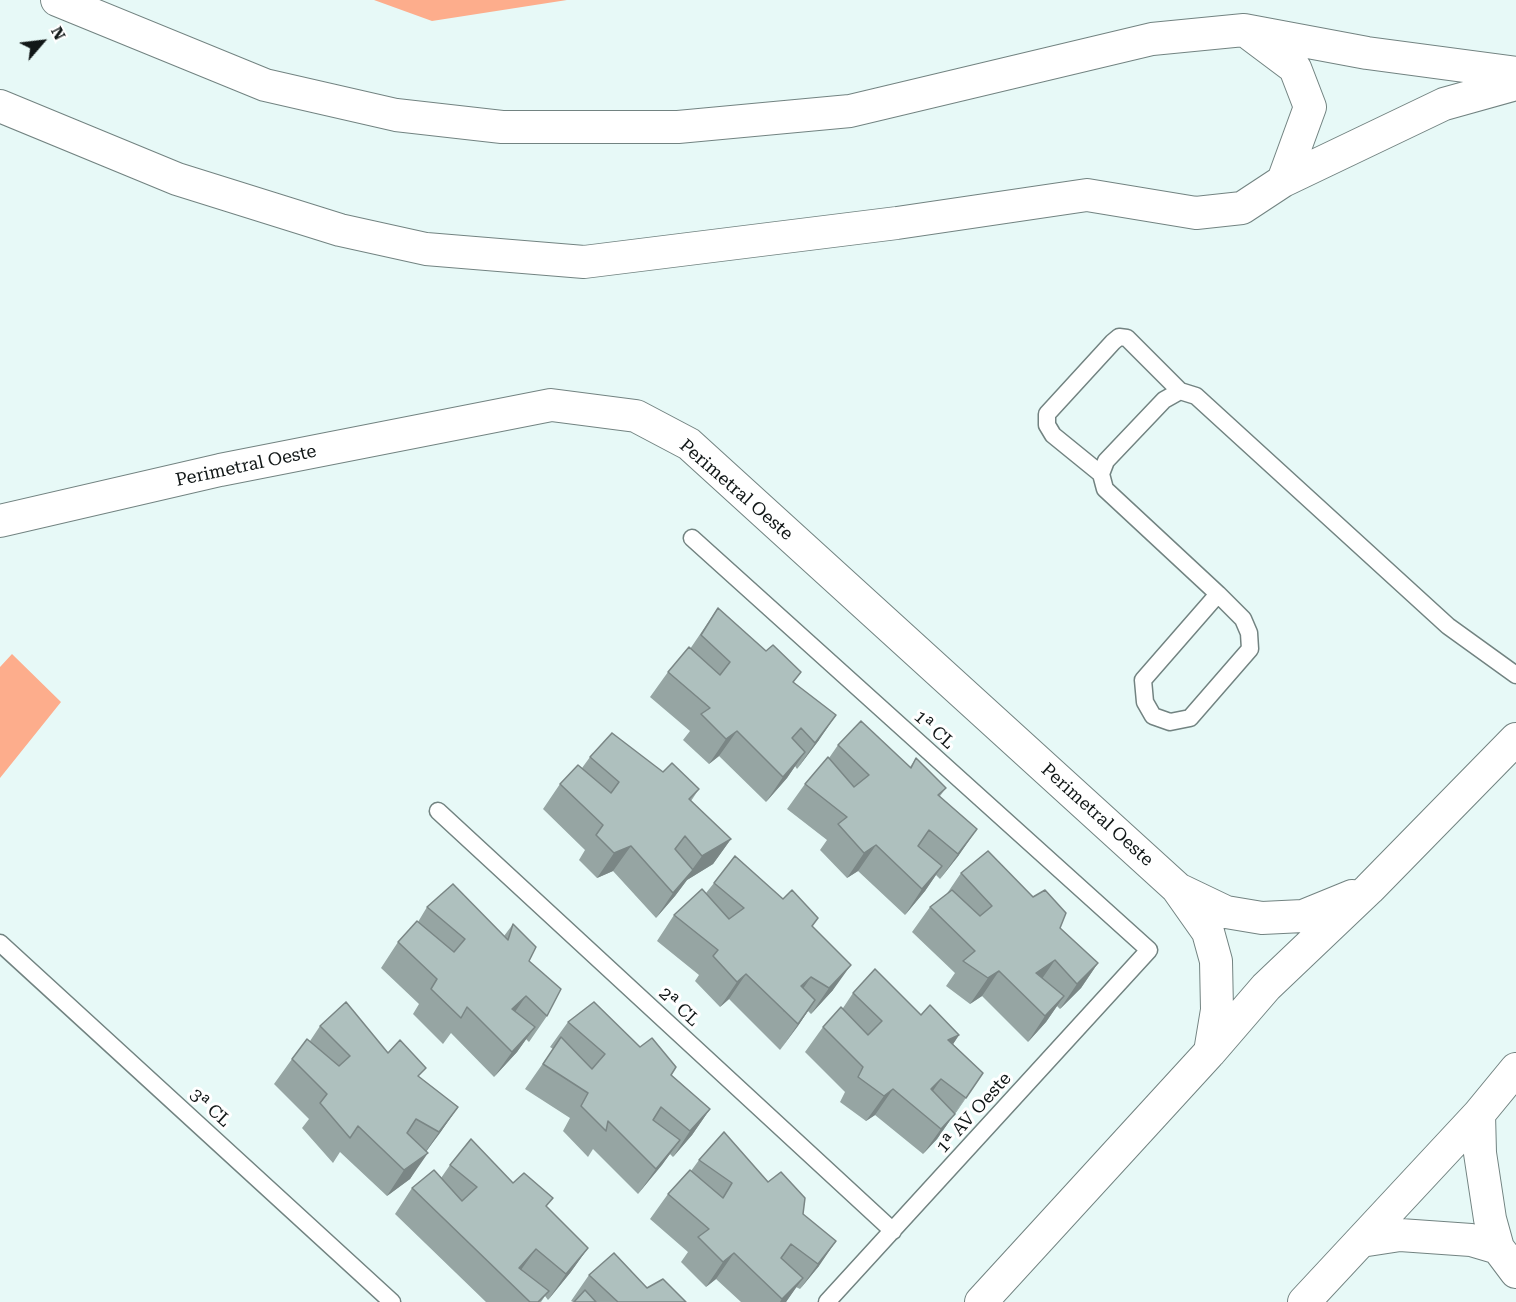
<!DOCTYPE html>
<meta charset="utf-8">
<style>
body{margin:0}
#map{position:relative;width:1516px;height:1302px;overflow:hidden;background:#e7f9f7;font-family:"Roboto Serif",serif}
canvas{display:block}
.north{position:absolute;left:12px;top:12px;width:60px;height:60px;-webkit-text-stroke:4px #fff;paint-order:stroke;rotate:62deg;font-size:16px;font-weight:700;line-height:24px;text-align:center;color:#111717}
.north::after{content:'';display:block;margin:auto;width:21px;height:27px;background:#111717;clip-path:polygon(50% 0,100% 100%,50% 72%,0 100%)}
</style>
<div id="map">
<canvas width="1516" height="1302"></canvas>
<div class="north">N</div>
</div>
<script>
const g = document.querySelector('canvas').getContext('2d');
g.lineJoin = 'round';
function fillPath(path, color) { g.fillStyle = color; g.fill(path, 'evenodd'); }
const poly = rows => new Path2D(rows.map(r => 'M' + r).join(''));
function strokePath(path, color, width, dash) { g.strokeStyle = color; g.lineWidth = width; g.lineCap = dash ? 'butt' : 'round'; g.setLineDash(dash || []); g.stroke(path); }
function drawText(font, color, halo, rows, align = 'center') {
  g.font = font + ' "Roboto Serif",serif'; g.lineWidth = 6; g.setLineDash([]); g.textBaseline = 'middle'; g.strokeStyle = halo; g.fillStyle = color; for (const [text, x, y, turn = 0] of rows) {
    g.save(); g.translate(x, y); g.rotate((+turn || 0) * Math.PI / 180); g.textAlign = isNaN(turn) ? turn : align; if (halo) g.strokeText(text, 0, 0); g.fillText(text, 0, 0); g.restore();
  }
}
const green = poly([
 [374,0,567,0,432,21],
 [12,654,61,702,0,778,0,667]
]);
const lane = poly([
 [1101,474,1053,435,1047,425,1047,414,1113,342,1119,337,1127,338,1180,391],
 [692,538,1149,950,827,1302],
 [1218,594,1143,680,1145,702,1153,716,1170,722,1190,718,1250,649,1249,633,1243,619,1218,594,1105,489,1101,474,1106,461,1164,400,1180,391,1196,396,1448,626,1516,675],
 [438,811,893,1231],
 [0,943,392,1302]
]);
const street = poly([
 [57,0,265,85,396,115,502,127,678,127,850,111,1152,39,1244,30,1367,53,1516,73],
 [1251,35,1295,68,1310,107,1283,181],
 [0,106,177,179,340,230,426,249,584,262,897,223,1087,195,1196,213,1242,208,1283,181,1444,104,1516,84],
 [0,521,220,470,551,405,636,416,689,444,1177,888,1208,932,1216,961,1217,1010,1210,1052],
 [1180,890,1226,912,1262,918,1303,916,1352,896],
 [1479,1114,1480,1153,1490,1219,1498,1248,1516,1272],
 [1361,1241,1400,1235,1471,1240,1498,1248],
 [981,1302,1210,1052,1266,987,1369,889,1516,739],
 [1304,1302,1479,1114,1516,1069]
]);
const wall = poly([
 [718,608,793,682,819,740,797,769,795,766,787,778,766,802,719,756,709,764,683,740,690,731,650,697,668,672,690,649],
 [838,745,910,767,916,758,946,788,940,796,959,855,940,879,936,875,925,891,905,915,858,871,847,878,820,850,827,840,787,809,805,784,829,758],
 [590,757,663,772,699,789,691,801,731,839,713,864,687,880,675,896,656,918,613,871,597,878,579,860,585,850,543,809,560,784,582,768],
 [961,873,1060,928,1098,963,1081,988,1060,1009,1057,1006,1046,1022,1028,1042,982,996,970,1004,946,986,955,973,912,932,930,907,946,895],
 [714,883,812,927,833,990,811,1014,808,1011,780,1050,729,999,720,1007,695,981,699,975,657,941,674,915,706,893],
 [427,907,504,936,513,924,529,961,547,1016,529,1042,526,1039,517,1052,494,1077,451,1033,443,1044,413,1014,419,1004,381,968,398,942,418,922],
 [853,993,921,1015,959,1035,953,1044,983,1073,937,1139,923,1154,875,1115,866,1121,840,1102,845,1092,805,1052,823,1027,843,1008],
 [568,1022,640,1047,710,1109,692,1135,673,1157,670,1154,638,1194,593,1149,588,1157,563,1131,570,1118,525,1089,553,1049,550,1047],
 [320,1026,388,1053,458,1107,426,1152,410,1179,387,1196,340,1152,333,1163,302,1128,309,1119,274,1084,292,1059,310,1041],
 [699,1160,768,1182,803,1214,819,1266,800,1289,796,1287,786,1302,741,1302,716,1279,706,1287,681,1262,688,1252,650,1219,668,1194,691,1171],
 [450,1165,513,1183,547,1207,588,1248,570,1273,548,1300,545,1296,541,1302,486,1302,395,1214,412,1188,441,1178],
 [589,1275,647,1288,686,1302,573,1302,571,1301]
]);
const shadedWall = poly([
 [836,715,819,740,797,769,815,743],
 [737,731,719,756,709,764,726,739],
 [805,752,787,778,766,802,783,777],
 [977,829,959,855,940,879,958,854],
 [731,839,713,864,687,880,675,896,656,918,673,893,686,878,702,856],
 [876,845,858,871,847,878,864,853],
 [631,846,613,871,597,878,614,853],
 [942,866,925,891,905,915,922,889],
 [1055,960,1037,986,1036,973],
 [1098,963,1081,988,1060,1009,1077,984],
 [851,965,833,990,811,1014,829,988],
 [999,971,982,996,970,1004,988,978],
 [746,974,729,999,720,1007,737,982],
 [811,977,794,1002,783,1012,801,986],
 [526,996,508,1022,512,1009],
 [1064,996,1046,1022,1028,1042,1045,1016],
 [815,1000,798,1026,780,1050,798,1024],
 [535,1027,517,1052,494,1077,512,1052],
 [959,1035,942,1061,948,1040],
 [983,1073,937,1139,923,1154,941,1129,955,1114],
 [941,1079,924,1104,931,1089],
 [893,1089,875,1115,866,1121,884,1096],
 [458,1107,440,1133,421,1158,439,1132],
 [710,1109,692,1135,673,1157,690,1131],
 [680,1140,662,1165,638,1194,656,1169],
 [428,1153,410,1179,387,1196,404,1170],
 [836,1241,819,1266,800,1289,818,1264],
 [588,1248,570,1273,548,1300,566,1274],
 [536,1249,518,1274,519,1268],
 [734,1253,716,1279,706,1287,723,1262],
 [803,1278,786,1302,780,1302,782,1299]
]);
const building = poly([
 [718,608,766,651,773,645,801,672,793,682,836,715,815,743,801,728,792,738,805,752,783,777,737,731,726,739,701,714,710,708,668,672,689,647,720,675,730,662,701,635,718,608],
 [861,721,911,768,916,758,946,788,938,795,977,829,958,854,929,830,918,846,942,866,922,889,876,845,864,853,838,824,847,817,805,784,828,757,854,787,869,775,838,745,861,721],
 [612,733,663,772,672,763,699,789,689,799,731,839,702,856,685,836,675,849,693,870,673,893,631,846,614,853,596,835,603,825,560,784,578,765,611,793,619,782,590,757,612,733],
 [988,851,1033,897,1045,890,1066,913,1060,928,1098,963,1077,984,1055,960,1036,973,1064,996,1045,1016,999,971,988,978,963,961,975,951,930,907,952,890,980,916,992,906,961,873,988,851],
 [735,856,783,899,792,890,818,918,812,926,851,965,829,988,811,977,801,986,815,1000,798,1024,746,974,737,982,713,956,718,950,674,915,702,889,729,919,744,908,714,883,735,856],
 [453,884,508,940,513,924,536,947,529,961,561,989,547,1016,526,996,512,1009,535,1027,512,1052,467,1007,461,1018,431,989,437,979,398,942,417,921,454,952,465,939,427,907,453,884],
 [875,969,921,1015,930,1005,959,1035,948,1040,983,1073,966,1098,941,1079,931,1089,955,1114,941,1129,893,1089,884,1096,858,1077,863,1067,823,1027,841,1007,868,1035,882,1021,853,993,875,969],
 [346,1002,388,1053,400,1040,426,1068,418,1076,458,1107,439,1132,416,1119,407,1133,428,1153,404,1170,358,1126,350,1138,320,1103,327,1094,292,1059,307,1039,339,1066,350,1056,320,1026,346,1002],
 [594,1002,640,1047,652,1038,676,1067,671,1075,710,1109,690,1131,661,1107,653,1120,680,1140,656,1169,608,1121,606,1131,581,1106,588,1093,543,1064,561,1037,592,1069,605,1054,568,1022,594,1002],
 [724,1132,768,1182,781,1172,805,1198,803,1214,836,1241,818,1264,791,1244,781,1258,803,1278,782,1299,734,1253,723,1262,698,1237,709,1229,668,1194,690,1170,723,1198,732,1183,699,1160,724,1132],
 [471,1139,513,1183,524,1173,553,1198,546,1206,588,1248,566,1274,536,1249,519,1268,549,1291,538,1302,530,1302,412,1188,434,1170,462,1201,477,1187,450,1165,471,1139],
 [614,1253,647,1288,663,1279,686,1302,618,1302,589,1275,614,1253],
 [585,1290,596,1302,574,1302,585,1290]
]);
const streetNames = [
 ["Perimetral Oeste",246,466,-12],
 ["Perimetral Oeste",736,490,41],
 ["1ª CL",934,730,42],
 ["Perimetral Oeste",1097,815,42],
 ["2ª CL",679,1007,43],
 ["3ª CL",210,1108,42],
 ["1ª AV Oeste",974,1113,-48]
];
fillPath(green, '#fdad8c');
strokePath(lane, '#728381', 19);
strokePath(street, '#728381', 34);
strokePath(lane, '#fff', 16);
strokePath(street, '#fff', 32);
fillPath(wall, '#96a5a3');
fillPath(shadedWall, '#7a8685');
fillPath(building, '#aec0be');
strokePath(building, '#7a8685', 1.5);
drawText('18px', '#111717', '#fff', streetNames);
</script>
